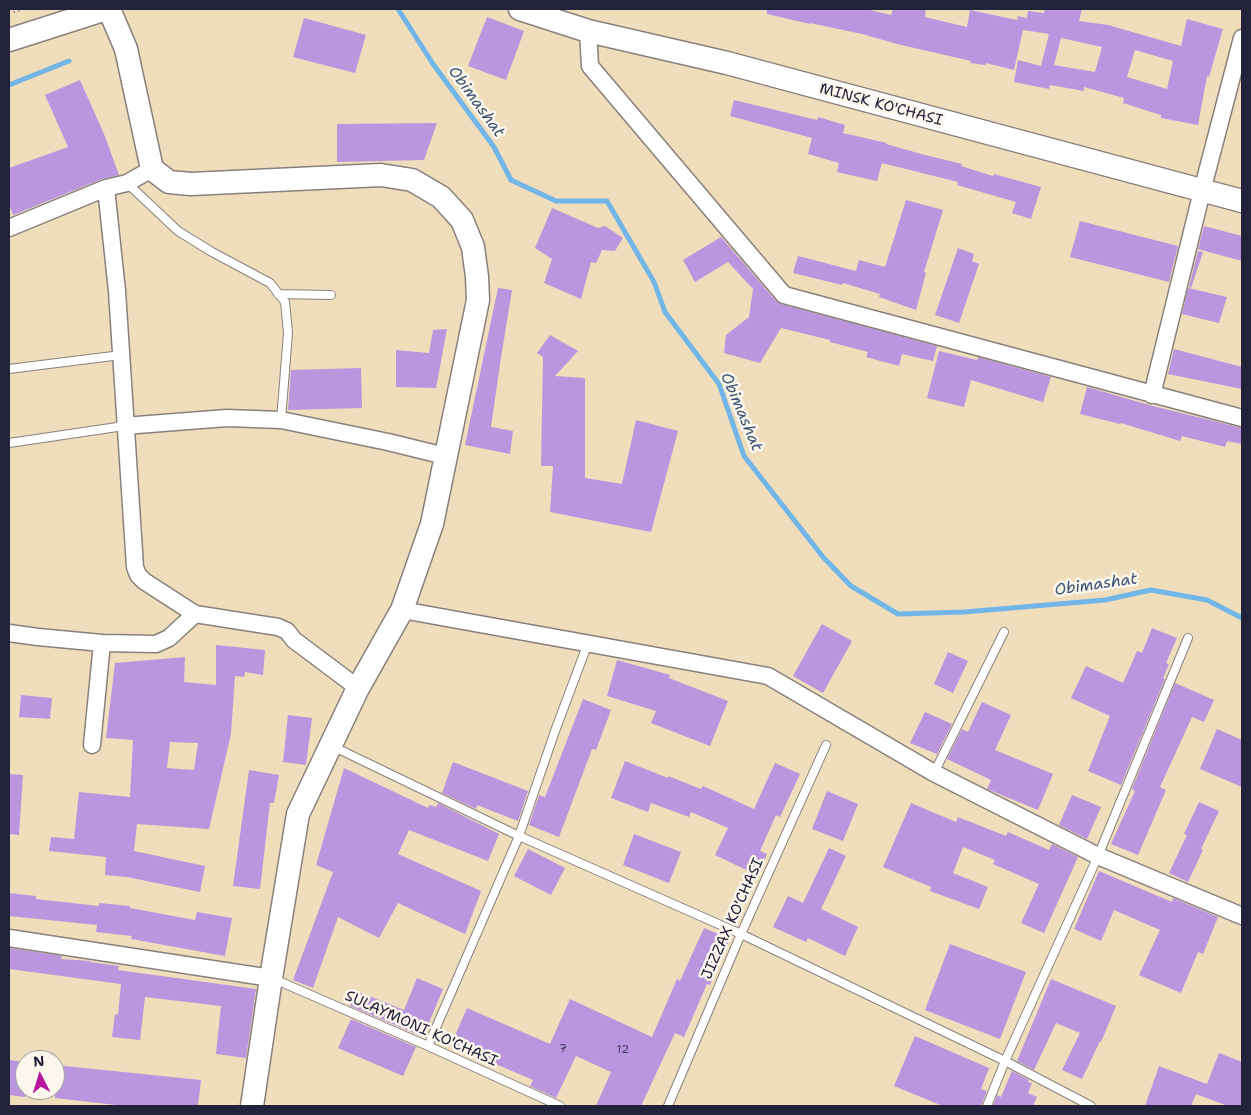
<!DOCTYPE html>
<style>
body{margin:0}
#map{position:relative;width:1251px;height:1115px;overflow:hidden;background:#f0ddbc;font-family:"Shantell Sans",sans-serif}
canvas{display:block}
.frame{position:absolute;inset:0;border:10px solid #22223b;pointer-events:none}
.north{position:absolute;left:15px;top:1050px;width:50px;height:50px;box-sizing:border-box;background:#fbf7ec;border:1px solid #a4a2a5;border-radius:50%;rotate:355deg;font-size:14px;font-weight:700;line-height:20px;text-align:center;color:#22223b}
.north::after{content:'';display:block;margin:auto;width:18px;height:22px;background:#b5179e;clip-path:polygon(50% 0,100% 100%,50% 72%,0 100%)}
</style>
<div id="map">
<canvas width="1251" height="1115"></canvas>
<div class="frame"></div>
<div class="north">N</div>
</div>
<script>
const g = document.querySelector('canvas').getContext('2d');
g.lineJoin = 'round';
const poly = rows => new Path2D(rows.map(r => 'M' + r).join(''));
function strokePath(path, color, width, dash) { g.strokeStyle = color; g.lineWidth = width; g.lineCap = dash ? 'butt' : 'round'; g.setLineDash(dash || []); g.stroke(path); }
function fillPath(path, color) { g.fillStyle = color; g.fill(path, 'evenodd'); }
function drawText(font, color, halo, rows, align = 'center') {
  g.font = font + ' "Shantell Sans",sans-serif'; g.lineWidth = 5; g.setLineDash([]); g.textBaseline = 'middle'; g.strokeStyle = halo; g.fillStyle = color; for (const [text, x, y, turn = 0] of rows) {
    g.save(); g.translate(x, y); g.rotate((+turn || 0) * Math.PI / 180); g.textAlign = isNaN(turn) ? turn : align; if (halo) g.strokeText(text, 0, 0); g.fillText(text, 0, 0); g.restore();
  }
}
const stream = poly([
 [398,9,433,64,494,147,511,180,556,201,607,201,654,282,665,312,719,384,744,456,823,557,851,586,898,614,964,612,1105,600,1151,590,1207,600,1242,618],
 [9,85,69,61]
]);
const building = poly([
 [767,9,866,9,891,15,893,9,926,9,925,17,967,27,970,10,1017,20,1018,16,1027,18,1028,11,1044,13,1045,9,1082,9,1079,21,1108,25,1181,46,1187,19,1223,29,1209,77,1207,76,1198,125,1161,118,1161,115,1123,103,1124,98,1084,87,1084,91,1050,85,1049,89,1014,82,1018,60,1041,66,1049,34,1023,30,1014,70,986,63,985,65,970,63,971,61,897,44,862,34,810,23,810,24,767,14],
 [1061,38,1102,47,1095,72,1054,65],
 [1135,50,1173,61,1167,89,1127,77],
 [487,17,524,31,506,80,468,66],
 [304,18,366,35,355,73,293,57],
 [80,80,104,134,119,175,102,179,13,215,9,203,9,168,68,147,45,95],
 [734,100,817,120,818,117,845,125,843,133,887,143,886,144,925,155,962,164,961,166,993,176,994,174,1041,187,1031,219,1012,213,1016,202,957,185,958,182,882,163,877,181,837,172,839,163,808,154,812,138,730,116],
 [437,123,424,160,337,162,337,124],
 [906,200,943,210,924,272,926,273,916,310,879,297,880,294,843,283,842,285,793,273,798,256,856,271,859,260,885,267],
 [552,208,598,228,605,226,623,238,615,251,602,250,596,263,591,262,581,299,544,283,552,259,535,248],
 [1080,221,1178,246,1169,282,1070,257],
 [1204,226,1242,236,1242,261,1198,249],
 [721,237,776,301,781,304,937,346,933,361,902,354,899,366,866,357,868,352,830,342,830,340,781,328,760,363,724,353,726,335,749,317,753,289,728,262,695,282,683,260],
 [958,248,974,254,972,261,979,264,959,323,935,315],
 [1198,251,1203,252,1191,288,1189,287],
 [498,288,512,290,500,364,491,427,513,431,510,454,465,445],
 [1188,288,1227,297,1219,323,1182,314],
 [447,329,436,388,396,387,396,350,429,353,433,330],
 [550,335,578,351,555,376,585,378,585,478,622,484,636,420,678,431,651,532,550,512,553,466,541,466,543,357,537,353],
 [1174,349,1242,367,1242,389,1168,374],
 [939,351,977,360,978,357,1051,377,1043,402,971,380,964,407,927,398],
 [361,368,362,408,288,410,291,370],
 [1087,387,1149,405,1242,428,1242,444,1227,441,1225,447,1182,436,1180,441,1121,423,1120,424,1080,414],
 [822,624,852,641,823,693,793,676],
 [1152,628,1177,638,1166,663,1169,664,1163,678,1165,679,1121,785,1088,771,1110,716,1071,698,1086,666,1123,683,1137,651,1142,653],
 [216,645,265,650,263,675,245,672,244,677,235,676,231,734,209,829,137,824,134,851,205,866,200,892,127,877,105,875,106,857,49,851,51,837,74,839,79,792,130,797,133,740,106,738,115,663,185,657,184,682,216,685],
 [170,742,198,743,194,770,167,768],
 [948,652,968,661,953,693,934,684],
 [617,660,670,675,669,678,728,701,710,746,651,723,656,711,607,696],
 [1175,683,1214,700,1204,722,1192,717,1160,787,1166,790,1138,855,1111,844,1135,791,1132,789],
 [21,695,52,698,50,719,19,717],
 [583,699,611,710,596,750,592,749,559,837,529,825,539,795,545,797],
 [982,702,1011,715,995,750,1053,774,1038,810,987,789,991,780,947,759,962,729,968,732],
 [925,712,952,724,937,754,910,743],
 [288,715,312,718,306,765,283,762],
 [1217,729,1242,740,1242,787,1200,769],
 [625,761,668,778,668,776,701,789,703,786,754,809,775,763,800,774,780,817,776,815,760,851,767,854,757,875,715,855,728,828,691,812,689,817,651,803,648,812,611,798],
 [453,762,528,791,518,821,477,805,476,809,442,793],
 [344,768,428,808,430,805,436,807,438,803,499,834,488,861,409,830,398,854,481,891,465,934,398,903,379,938,338,917,313,988,293,980,333,872,316,865],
 [249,770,279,775,274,803,270,803,260,889,233,886],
 [9,774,23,775,19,835,9,834],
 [827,791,858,804,843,841,812,829],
 [1072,795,1101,807,1087,839,1059,825],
 [1199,802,1219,811,1201,849,1203,850,1188,882,1169,873,1187,835,1184,834],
 [911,803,956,822,958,817,1006,836,1008,832,1049,850,1052,844,1078,857,1044,933,1021,923,1039,884,993,864,995,860,963,847,953,873,988,887,979,909,930,891,931,887,883,867],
 [634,834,681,852,669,883,623,865],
 [829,848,846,856,821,909,858,927,845,956,808,938,806,942,773,927,788,896,803,903],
 [528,849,565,868,551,895,514,876],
 [1099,871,1172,902,1173,898,1218,917,1203,954,1198,952,1181,993,1139,975,1160,930,1114,910,1101,941,1074,929],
 [9,893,36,896,36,899,99,906,99,903,130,906,130,908,195,920,197,912,232,918,225,956,131,939,132,936,96,932,97,925,9,916],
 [704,928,730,939,710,985,707,984,684,1037,675,1033,641,1106,596,1106,611,1072,576,1056,556,1098,530,1086,533,1080,451,1045,467,1008,550,1044,570,999,652,1037,677,979,680,981],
 [950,944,1026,972,1000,1039,925,1010],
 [9,948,62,956,61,959,90,961,90,962,119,966,118,970,256,989,246,1058,216,1054,221,1006,145,997,140,1040,112,1037,115,1014,118,1015,121,984,9,969],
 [417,978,443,989,423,1037,350,1006,356,991,404,1010],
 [1051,979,1116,1006,1101,1042,1100,1041,1082,1079,1062,1070,1080,1033,1056,1023,1034,1070,1017,1061],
 [351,1019,416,1047,403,1076,338,1048],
 [915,1036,989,1068,981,1089,987,1091,981,1106,943,1106,894,1086],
 [1219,1053,1242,1062,1242,1106,1228,1106,1196,1094,1191,1106,1145,1106,1159,1066,1207,1084],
 [9,1060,25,1062,25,1097,9,1095],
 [55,1065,201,1080,198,1106,125,1106,55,1098],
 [1012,1071,1029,1080,1028,1082,1032,1083,1028,1093,1037,1097,1033,1106,993,1106,997,1095,1001,1097]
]);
const path = poly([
 [9,14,22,9]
]);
const lane = poly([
 [127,183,178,231,212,252,270,283,285,302,288,333,281,420],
 [278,294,331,295],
 [9,369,121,355],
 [9,443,124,426],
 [332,746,519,836,741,934,1005,1061,1091,1106],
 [934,773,1004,632],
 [274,979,428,1046,560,1106],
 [428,1046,519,836,555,731,588,643],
 [668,1106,741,934,826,745],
 [987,1106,1005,1061,1098,856,1188,638]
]);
const street = poly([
 [588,31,590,66,784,295,1242,418],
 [106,188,117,291,135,567,138,575,144,581,195,614,278,627,287,631,294,640,358,688],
 [9,228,106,188,127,183,152,169],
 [1152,395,1202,191,1242,38],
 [124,426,227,418,281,420,388,442,445,456],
 [402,610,768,676,934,773,1098,856,1242,916],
 [9,633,38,637,102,643,156,644,169,638,195,614],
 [92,745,102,643],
 [9,938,271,978]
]);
const secondary = poly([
 [109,9,126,49,152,169,169,182,191,184,381,175,412,180,441,197,462,220,473,247,477,277,478,300,432,524,402,610,358,688,298,814,271,978,252,1106],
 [520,9,588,31,727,63,1242,201],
 [9,40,106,9]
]);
const numberNames = [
 ["7",563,1049],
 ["12",623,1050]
];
const streetNames = [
 ["MINSK KO'CHASI",881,105,15],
 ["JIZZAX KO'CHASI",733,919,-66],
 ["SULAYMONI KO'CHASI",421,1029,24]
];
const waterNames = [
 ["Obimashat",476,102,54],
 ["Obimashat",741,412,67],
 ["Obimashat",1096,585,-8]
];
strokePath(stream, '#72b5e7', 5);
fillPath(building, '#bb95dd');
strokePath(lane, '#89807c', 10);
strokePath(street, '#89807c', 19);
strokePath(secondary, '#89807c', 25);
strokePath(path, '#89807c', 3, [1, 4]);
strokePath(lane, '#fff', 8);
strokePath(street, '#fff', 16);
strokePath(secondary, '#fff', 22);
drawText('12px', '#483f64', null, numberNames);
drawText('15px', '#22223b', '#fbf7ec', streetNames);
drawText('italic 16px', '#3e5577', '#fbf7ec', waterNames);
</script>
